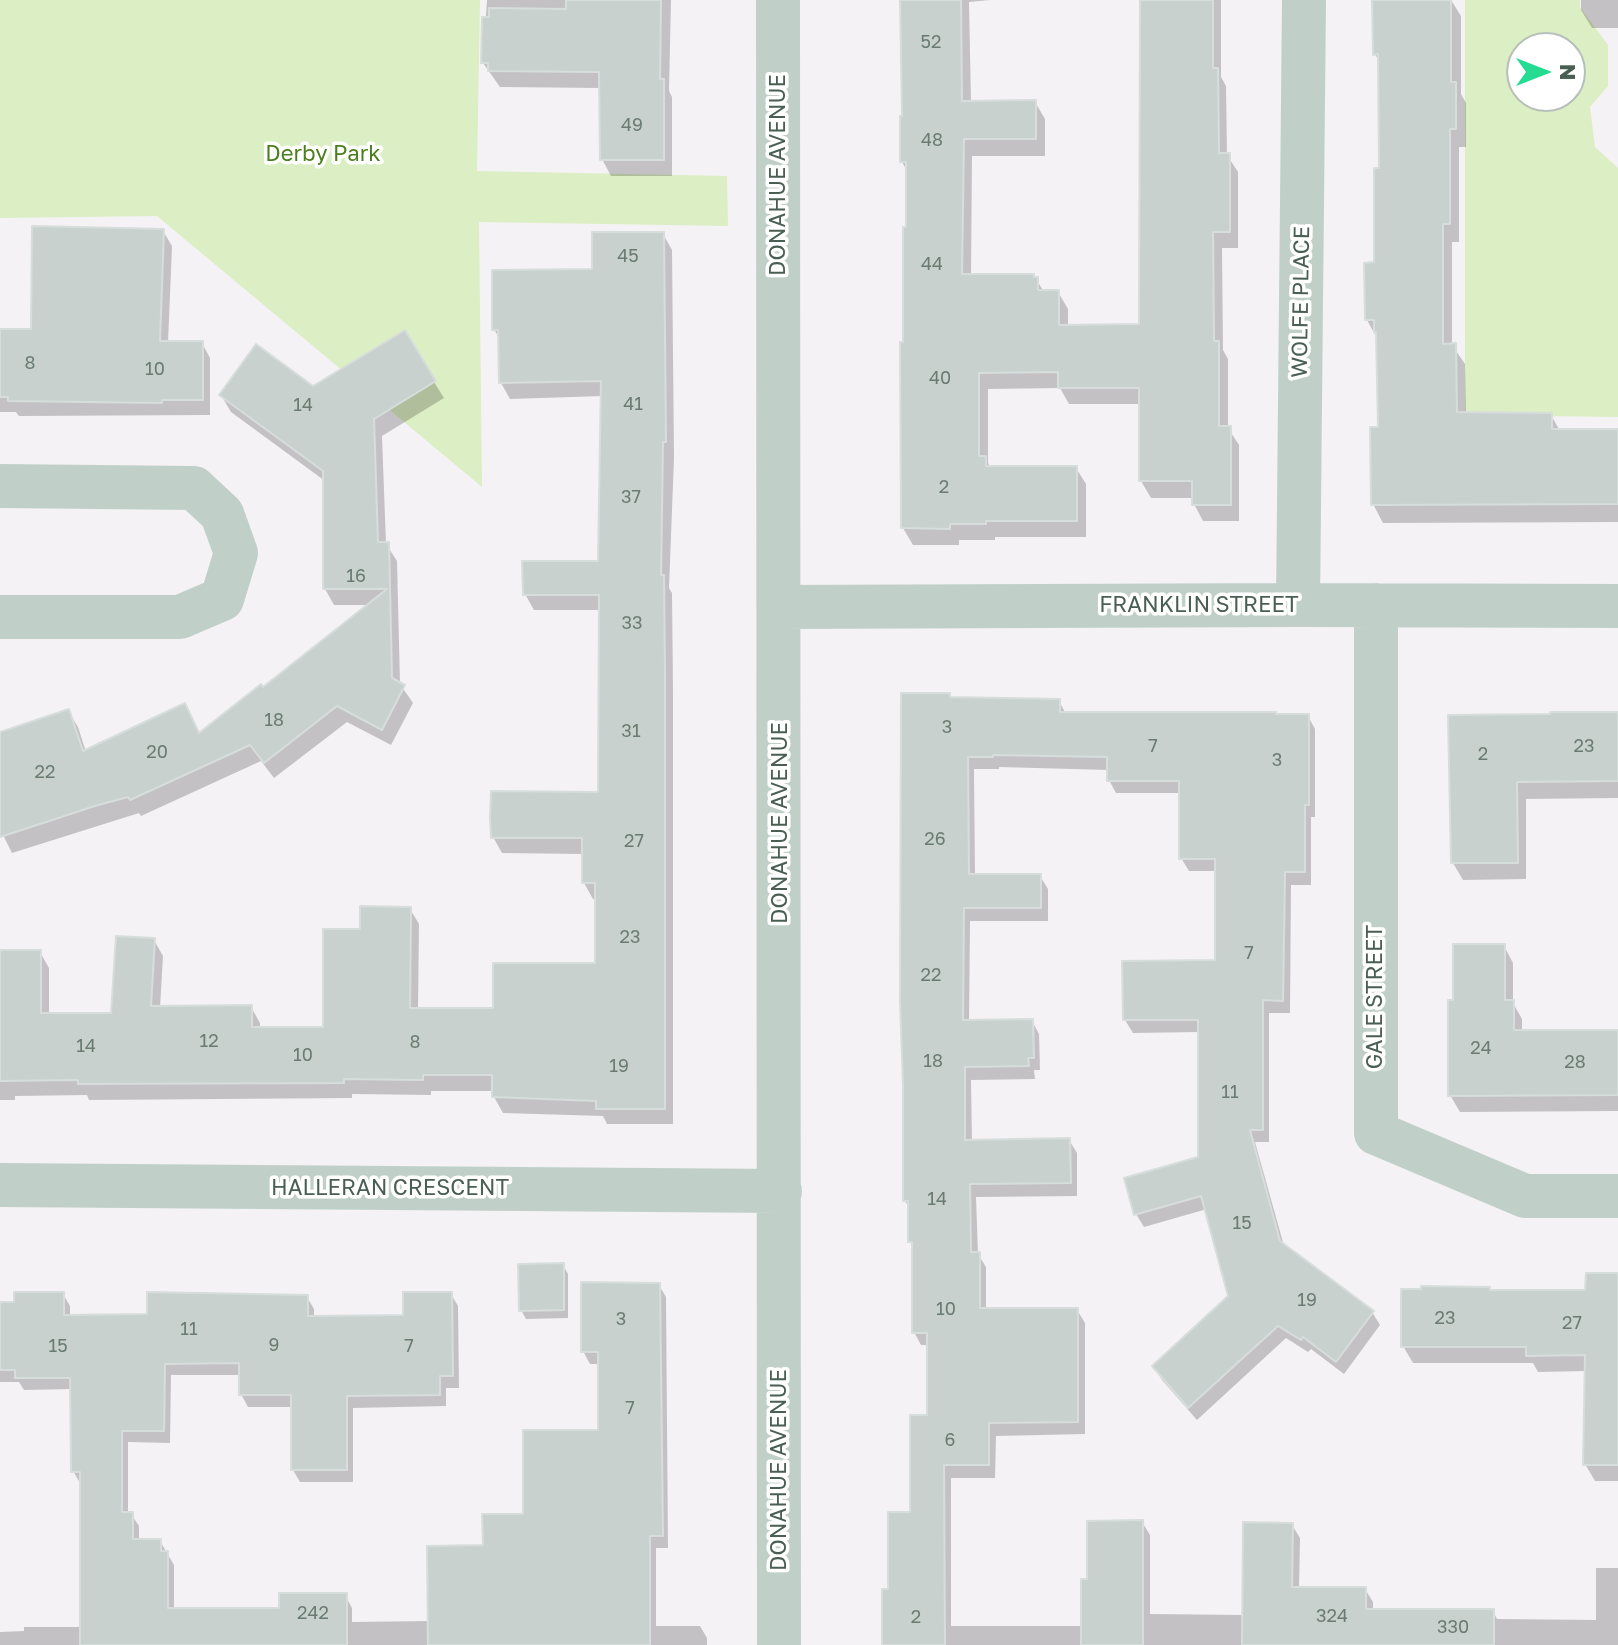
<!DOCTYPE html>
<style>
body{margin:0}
#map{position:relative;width:1618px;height:1645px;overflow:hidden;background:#f4f2f4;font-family:"Golos Text",sans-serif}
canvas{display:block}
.north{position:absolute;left:1506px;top:32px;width:80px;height:80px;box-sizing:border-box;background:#fff;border:2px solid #b7bfbb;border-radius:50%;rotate:90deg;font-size:22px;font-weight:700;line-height:32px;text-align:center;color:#4a5f54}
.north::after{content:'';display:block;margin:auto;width:28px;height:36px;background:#23dc91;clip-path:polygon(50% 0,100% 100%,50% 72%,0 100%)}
</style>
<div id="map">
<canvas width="1618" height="1645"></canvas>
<div class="north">N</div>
</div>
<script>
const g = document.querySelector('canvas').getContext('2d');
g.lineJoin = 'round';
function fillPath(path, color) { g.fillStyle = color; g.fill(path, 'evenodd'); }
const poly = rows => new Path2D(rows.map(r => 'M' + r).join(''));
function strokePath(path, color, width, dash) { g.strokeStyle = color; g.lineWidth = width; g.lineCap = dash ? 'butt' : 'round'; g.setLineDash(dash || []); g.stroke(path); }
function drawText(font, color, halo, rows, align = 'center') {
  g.font = font + ' "Golos Text",sans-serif'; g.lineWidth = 7; g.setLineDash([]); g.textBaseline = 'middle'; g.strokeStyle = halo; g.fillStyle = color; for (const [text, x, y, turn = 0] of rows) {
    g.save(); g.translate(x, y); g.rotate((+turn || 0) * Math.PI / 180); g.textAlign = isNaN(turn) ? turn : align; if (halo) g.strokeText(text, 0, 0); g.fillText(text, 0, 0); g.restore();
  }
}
const green = poly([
 [0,0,480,0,477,171,727,176,728,226,479,222,482,487,157,216,0,218],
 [1465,0,1580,0,1580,7,1608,45,1608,86,1590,107,1595,147,1618,168,1618,417,1465,415],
 [1522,48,1570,48,1570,96,1522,96]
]);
const shadow = poly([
 [487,0,671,0,669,91,672,97,672,176,611,176,602,159,601,88,500,87,483,63],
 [903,0,990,0,969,2,971,103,1035,102,1045,119,1045,156,972,156,971,276,1036,279,1044,292,1058,292,1068,309,1068,327,1141,326,1140,0,1221,0,1221,77,1226,86,1227,155,1238,172,1238,248,1222,248,1223,350,1228,359,1228,428,1239,445,1239,521,1203,521,1194,504,1194,498,1151,498,1141,481,1141,404,1069,404,1060,388,988,389,988,463,990,468,1076,468,1086,484,1086,537,995,537,995,540,959,540,959,545,913,545,903,528,908,172,902,162,904,118],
 [1374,0,1451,0,1461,16,1461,94,1466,103,1466,147,1459,147,1459,242,1452,242,1452,345,1465,364,1466,414,1551,415,1560,431,1618,431,1618,522,1383,523,1373,504,1380,429,1377,338,1367,320,1376,264,1381,170,1380,63,1375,54],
 [1581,0,1618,0,1618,28,1592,28,1581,10],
 [163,231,172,246,168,343,202,343,210,358,210,415,19,416,16,412,0,412,0,331,33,331],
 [663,234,672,250,674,458,669,588,672,593,673,690,673,1124,607,1124,603,1116,503,1113,494,1097,494,1091,431,1091,431,1095,352,1094,352,1098,89,1100,87,1095,15,1096,15,1100,0,1100,0,952,40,952,49,968,49,1015,113,1015,154,940,163,956,160,1008,251,1007,260,1023,260,1029,325,1029,362,931,410,909,419,924,418,1010,495,1010,597,965,597,899,593,899,584,883,584,854,502,853,493,837,600,794,601,610,534,610,525,594,600,563,603,396,510,399,501,383,500,340,494,329],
 [434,382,444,398,382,436,386,544,397,561,400,684,413,703,391,745,347,722,274,778,261,761,141,816,139,813,12,853,0,829,0,741,68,711,78,727,86,752,199,735,263,690,370,605,334,605,325,589,325,481,231,412,221,395],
 [950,699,1059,701,1066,714,1308,716,1315,729,1315,817,1311,817,1311,885,1291,885,1290,1013,1269,1013,1269,1142,1255,1142,1284,1246,1372,1312,1380,1325,1344,1374,1311,1349,1308,1352,1286,1338,1197,1420,1162,1380,1155,1367,1230,1297,1207,1209,1144,1227,1136,1214,1200,1158,1200,1032,1133,1033,1125,1020,1217,962,1217,871,1189,871,1181,858,1181,793,1116,793,1109,780,1109,770,999,767,999,769,974,769,975,876,1040,876,1048,889,1048,921,970,921,969,1022,1032,1021,1039,1034,1040,1070,1034,1070,1035,1079,971,1080,972,1142,1069,1140,1077,1153,1077,1196,976,1197,978,1254,986,1267,986,1310,1077,1310,1085,1323,1085,1434,996,1436,995,1478,951,1478,951,1626,1083,1626,1089,1581,1142,1522,1150,1535,1150,1614,1244,1615,1292,1525,1300,1538,1299,1589,1365,1589,1373,1602,1373,1611,1493,1611,1497,1619,1596,1620,1596,1568,1618,1568,1618,1645,884,1645,890,1591,912,1514,929,1417,929,1345,921,1345,914,1332,914,1248,910,1242,910,1209,905,1201],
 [1618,714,1618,798,1526,799,1526,879,1463,880,1453,863,1450,717],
 [1504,946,1513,963,1513,1003,1522,1019,1522,1032,1618,1032,1618,1111,1460,1112,1450,1095,1455,1002],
 [563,1265,568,1274,568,1318,526,1319,521,1310],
 [659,1285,666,1297,668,1548,656,1548,656,1626,700,1626,707,1638,707,1645,0,1645,0,1632,24,1631,24,1627,82,1627,82,1483,80,1483,73,1471,72,1389,24,1390,19,1382,0,1382,0,1304,16,1304,63,1294,70,1306,70,1317,149,1316,307,1297,314,1309,314,1318,405,1317,451,1294,458,1306,459,1388,446,1388,446,1406,353,1408,353,1482,300,1482,293,1470,293,1407,248,1407,241,1394,241,1375,171,1375,170,1443,128,1442,128,1514,131,1514,139,1526,139,1541,160,1541,174,1565,174,1610,281,1610,345,1595,352,1608,352,1622,430,1621,485,1547,525,1516,600,1432,600,1364,590,1364,583,1351],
 [1491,1292,1618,1292,1618,1481,1595,1481,1585,1464,1586,1371,1538,1372,1533,1363,1413,1363,1403,1346]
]);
const building = poly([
 [566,0,661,0,660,79,664,79,664,160,600,160,599,72,488,71,488,63,481,63,482,17,489,17,489,8,566,9,566,0],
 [900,0,961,0,962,101,1036,100,1036,139,964,139,962,274,1034,274,1034,277,1038,277,1038,290,1059,290,1059,325,1139,324,1140,0,1213,0,1213,68,1218,68,1219,153,1230,153,1230,232,1213,232,1214,341,1219,341,1219,426,1231,426,1231,505,1192,505,1192,481,1139,481,1139,388,1058,388,1058,372,979,373,979,456,986,456,986,466,1077,466,1077,521,986,521,986,524,950,524,950,529,901,528,900,342,903,342,903,227,906,227,906,162,900,162,900,116,902,116,900,0],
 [1372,0,1451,0,1451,82,1456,82,1456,129,1450,129,1450,224,1443,224,1443,344,1456,343,1457,412,1552,413,1552,429,1618,429,1618,504,1371,505,1370,427,1378,427,1376,332,1374,332,1374,320,1365,320,1364,263,1374,262,1374,168,1379,168,1378,54,1373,55,1372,0],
 [32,226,164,229,160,341,203,341,203,400,162,400,162,403,8,401,8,397,0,397,0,329,31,329,32,226],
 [592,232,664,232,666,442,663,442,661,575,664,575,665,672,665,1109,596,1109,596,1101,492,1097,492,1075,423,1075,423,1080,344,1079,344,1083,78,1084,78,1080,0,1081,0,950,41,950,41,1013,111,1013,116,936,155,938,151,1006,252,1005,252,1027,323,1027,323,929,360,929,360,906,411,907,410,1008,493,1008,493,963,595,963,595,883,582,883,582,838,491,838,490,818,491,791,598,792,599,595,523,595,522,561,598,561,601,381,499,383,498,330,492,330,492,270,592,269,592,232],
 [405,330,436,381,374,419,378,542,389,542,392,678,405,685,382,730,337,706,264,763,250,745,130,800,128,797,98,805,0,837,0,732,69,709,83,751,185,703,199,733,261,684,263,687,387,589,323,589,323,471,219,395,256,344,313,386,405,330],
 [901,693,950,693,950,697,1060,699,1060,712,1276,712,1276,714,1309,714,1309,805,1305,805,1305,872,1285,872,1283,1001,1263,1000,1263,1130,1250,1130,1280,1241,1374,1311,1336,1362,1303,1337,1301,1340,1278,1326,1188,1408,1152,1366,1228,1296,1201,1196,1134,1215,1124,1178,1198,1157,1198,1020,1123,1020,1122,961,1215,960,1215,859,1179,859,1179,781,1107,781,1107,757,993,755,993,757,968,757,969,874,1041,874,1041,908,964,908,963,1020,1033,1019,1034,1058,1028,1058,1029,1066,965,1067,965,1140,1070,1138,1071,1183,970,1184,971,1252,980,1252,980,1308,1078,1308,1078,1422,989,1423,989,1465,944,1465,945,1645,882,1645,882,1589,888,1589,888,1512,910,1512,910,1415,927,1415,927,1333,912,1333,912,1242,908,1242,908,1201,903,1201,903,1085,900,1002,901,693],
 [1550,712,1618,712,1618,781,1517,782,1518,863,1451,863,1448,715,1550,714,1550,712],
 [1453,944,1505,944,1505,1000,1514,1000,1514,1030,1618,1030,1618,1095,1448,1096,1448,1000,1453,1000,1453,944],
 [564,1263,564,1310,519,1311,518,1264,564,1263],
 [1586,1273,1618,1273,1618,1465,1583,1465,1585,1355,1526,1356,1526,1347,1401,1347,1401,1289,1421,1289,1421,1286,1490,1287,1490,1290,1585,1290,1586,1273],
 [581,1282,660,1283,663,1536,650,1536,650,1645,428,1645,427,1546,483,1545,482,1514,523,1514,523,1430,598,1430,598,1352,581,1352,581,1282],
 [14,1292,64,1292,64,1315,147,1314,147,1292,308,1295,308,1316,403,1315,403,1292,452,1292,453,1376,440,1376,440,1395,347,1396,347,1470,291,1470,291,1395,239,1395,239,1363,165,1364,164,1431,122,1431,122,1512,133,1512,133,1539,161,1539,161,1551,168,1551,168,1608,279,1608,279,1593,347,1593,347,1645,80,1645,80,1472,71,1472,70,1378,15,1378,15,1370,0,1370,0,1302,14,1302,14,1292],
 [1143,1520,1143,1645,1081,1645,1081,1579,1087,1579,1087,1521,1143,1520],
 [1243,1522,1293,1523,1292,1587,1366,1587,1366,1609,1494,1609,1494,1645,1242,1645,1243,1522]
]);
const minor = poly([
 [778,0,779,1645],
 [0,486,194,488,222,514,236,553,222,599,180,617,0,617],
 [1298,605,1304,0],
 [1376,605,1376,1133,1525,1196,1618,1196],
 [780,607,1298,605,1618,606],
 [0,1185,780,1191]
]);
const numberNames = [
 ["52",931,42],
 ["49",632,125],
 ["48",932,140],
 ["45",628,256],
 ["44",932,264],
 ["8",30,363],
 ["10",155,369],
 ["40",940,378],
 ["41",633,404],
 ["14",303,405],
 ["2",944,487],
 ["37",631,497],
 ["16",356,576],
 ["33",632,623],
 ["18",274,720],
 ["3",947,727],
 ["31",631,731],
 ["7",1153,746],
 ["23",1584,746],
 ["20",157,752],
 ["2",1483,754],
 ["3",1277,760],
 ["22",45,772],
 ["26",935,839],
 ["27",634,841],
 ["23",630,937],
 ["7",1249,953],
 ["22",931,975],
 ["12",209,1041],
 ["8",415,1042],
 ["14",86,1046],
 ["24",1481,1048],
 ["10",303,1055],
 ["18",933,1061],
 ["28",1575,1062],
 ["19",619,1066],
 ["11",1230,1092],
 ["14",937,1199],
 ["15",1242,1223],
 ["19",1307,1300],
 ["10",946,1309],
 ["23",1445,1318],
 ["3",621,1319],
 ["27",1572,1323],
 ["11",189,1329],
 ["9",274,1345],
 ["15",58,1346],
 ["7",409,1346],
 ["7",630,1408],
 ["6",950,1440],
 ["242",313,1613],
 ["324",1332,1616],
 ["2",916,1617],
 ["330",1453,1627]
];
const parkNames = [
 ["Derby Park",323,154]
];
const streetNames = [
 ["DONAHUE AVENUE",778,175,-90],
 ["WOLFE PLACE",1301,302,-89],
 ["FRANKLIN STREET",1199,605],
 ["DONAHUE AVENUE",780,823,-90],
 ["GALE STREET",1375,997,-90],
 ["HALLERAN CRESCENT",390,1188],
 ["DONAHUE AVENUE",779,1470,-90]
];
fillPath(green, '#dceec4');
fillPath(shadow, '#0003');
fillPath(building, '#c9d1ce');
strokePath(building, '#d6dddb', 2);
strokePath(minor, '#c0d0c8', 44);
drawText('18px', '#6a7c72', null, numberNames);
drawText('22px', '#4b7e1d', '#fff', parkNames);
drawText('22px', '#4a5f54', '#fff', streetNames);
</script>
